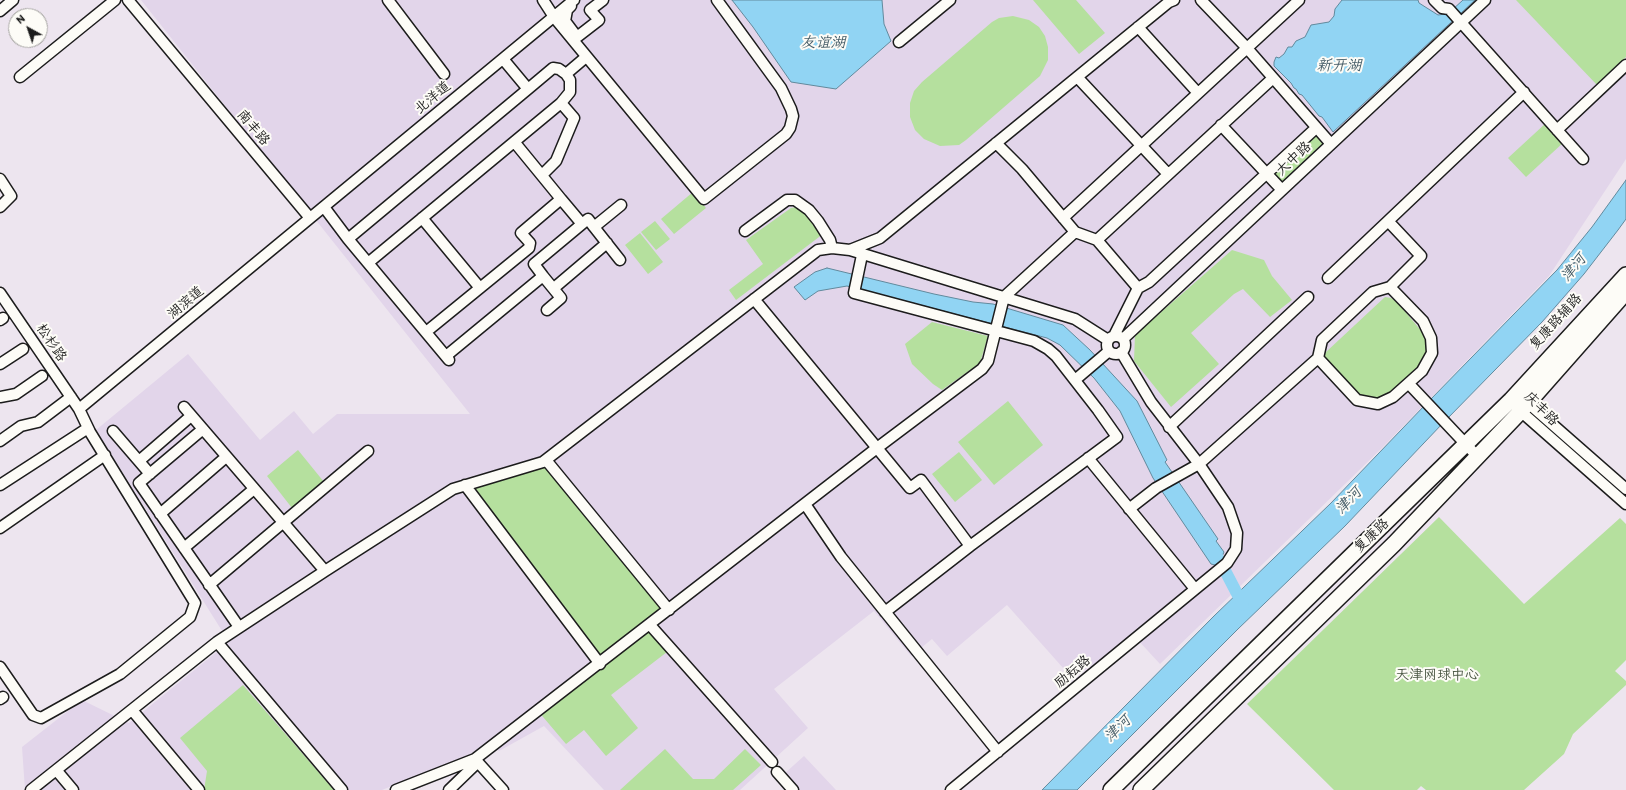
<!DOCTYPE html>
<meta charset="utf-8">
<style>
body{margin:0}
#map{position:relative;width:1626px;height:790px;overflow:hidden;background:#ede5ef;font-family:Itim,sans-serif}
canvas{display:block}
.north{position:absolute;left:8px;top:8px;width:40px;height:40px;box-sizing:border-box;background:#fdfcf7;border:1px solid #a3a29f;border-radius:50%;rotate:320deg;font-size:11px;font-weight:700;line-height:16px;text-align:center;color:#1c1c1c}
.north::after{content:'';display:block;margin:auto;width:14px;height:18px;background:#1c1c1c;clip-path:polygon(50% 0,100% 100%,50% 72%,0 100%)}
</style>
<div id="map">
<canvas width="1626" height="790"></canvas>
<div class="north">N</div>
</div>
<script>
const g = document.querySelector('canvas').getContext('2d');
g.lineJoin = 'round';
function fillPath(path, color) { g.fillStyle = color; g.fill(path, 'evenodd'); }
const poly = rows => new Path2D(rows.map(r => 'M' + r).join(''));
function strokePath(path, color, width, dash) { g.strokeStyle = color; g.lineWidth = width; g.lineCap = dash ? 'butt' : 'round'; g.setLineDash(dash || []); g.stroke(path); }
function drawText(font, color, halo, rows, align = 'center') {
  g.font = font + ' Itim,"LXGW WenKai TC",sans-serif'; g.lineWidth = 4; g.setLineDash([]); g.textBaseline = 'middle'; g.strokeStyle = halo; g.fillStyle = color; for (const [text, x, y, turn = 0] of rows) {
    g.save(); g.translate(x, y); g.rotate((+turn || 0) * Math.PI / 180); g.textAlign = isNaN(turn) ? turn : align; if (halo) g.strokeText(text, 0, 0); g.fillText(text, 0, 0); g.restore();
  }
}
const built = poly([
 [141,0,1626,0,1626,159,1549,276,1382,448,1160,664,1136,638,1072,678,1007,605,947,656,932,639,911,656,874,611,774,689,808,728,740,790,604,790,544,726,499,751,489,741,469,755,382,790,25,790,22,747,82,700,129,723,229,642,96,430,188,354,260,440,294,411,313,434,337,414,470,414],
 [804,756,836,790,798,790,784,774]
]);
const green = poly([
 [1033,0,1076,0,1105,33,1079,54],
 [1516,0,1626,0,1626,57,1597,85],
 [1013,16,1029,20,1039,27,1045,36,1048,47,1048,60,1040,76,966,140,959,145,940,146,924,139,915,130,910,117,910,103,914,91,922,82,992,22,999,18],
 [1546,123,1564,142,1526,177,1508,158],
 [1314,134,1323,144,1282,182,1273,172],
 [693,192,706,208,674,234,661,219],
 [796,207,806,212,823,234,736,300,729,290,763,264,746,240,791,208],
 [655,221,670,239,656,250,641,232],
 [640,233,663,262,648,274,625,245],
 [1232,250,1264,260,1272,276,1292,300,1270,317,1243,289,1234,294,1191,333,1219,364,1171,407,1134,361,1135,335],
 [1385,297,1391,298,1398,303,1423,333,1427,346,1427,354,1419,369,1393,393,1382,398,1362,397,1352,392,1324,361,1324,357,1326,352],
 [932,322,988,336,980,363,942,390,933,384,912,364,905,344],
 [1008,401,1043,445,994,485,958,442],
 [298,450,324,482,292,508,267,476],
 [959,452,982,480,955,502,932,474],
 [544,464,662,609,598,658,471,488],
 [1439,517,1524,604,1620,518,1626,524,1626,660,1615,671,1626,681,1626,685,1573,734,1564,754,1524,790,1426,790,1421,786,1417,790,1334,790,1247,704],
 [645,627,667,652,611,695,638,728,606,756,584,730,566,744,538,711],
 [243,685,334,790,204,790,207,771,180,738],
 [665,749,693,779,714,779,745,749,761,765,733,790,620,790]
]);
const water = poly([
 [732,0,882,0,884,24,891,41,836,89,791,82,753,27,732,0],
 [1342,0,1418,0,1419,3,1438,15,1445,14,1452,10,1463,0,1475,0,1333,132,1322,117,1319,116,1302,95,1299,94,1296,89,1294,88,1291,83,1274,66,1274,62,1276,57,1279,58,1284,54,1288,47,1292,47,1296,41,1305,37,1311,25,1329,22,1334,16,1335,9,1342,0],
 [1626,180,1626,219,1618,230,1584,274,1542,322,1446,420,1429,401,1557,270,1592,227,1626,180],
 [827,268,934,294,973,302,993,304,1063,325,1090,350,1137,401,1167,460,1165,462,1218,539,1216,541,1224,552,1220,561,1215,565,1211,564,1153,478,1120,411,1094,378,1060,345,1047,338,847,286,818,291,805,300,794,287,815,272,827,268],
 [1426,404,1443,423,1345,526,1238,629,1077,790,1042,790,1214,616,1331,503,1426,404]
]);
const river = poly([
 [1210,547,1220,561,1243,605]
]);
const minor = poly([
 [128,0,310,218],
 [388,0,444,74],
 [543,0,554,17,704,199,786,134,790,128,793,116,791,109,781,88,717,0],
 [1201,0,1246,47,1331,144],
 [1434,0,1442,8,1449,9,1583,159],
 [571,6,567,10,565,21,577,37,599,20,590,10,603,0],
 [0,11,13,0],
 [1138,27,1197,92],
 [899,42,950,0],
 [20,77,115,0],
 [1078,78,1168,174],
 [528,89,553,68,559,69,566,74],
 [1221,125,1282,190],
 [1557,130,1626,65],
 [996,143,1022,169,1075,232],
 [516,144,561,199],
 [542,175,556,161,574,118,561,103,570,92,570,80,566,74,586,57],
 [0,179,11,196,0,207],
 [324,207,348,239,449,360],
 [422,218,480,288],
 [1063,218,1299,0],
 [1388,221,1421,256,1390,287],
 [594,227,620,260],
 [745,231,787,200,795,200,809,210,818,221,830,240,832,248],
 [348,239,528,89,503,59],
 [1097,240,1272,79],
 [850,250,880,238,1169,2,1174,0],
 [862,255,854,293,1034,341,1048,349,1056,356,1098,410,1117,437,970,546,885,612],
 [368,263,561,103],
 [543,276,561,298,547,310],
 [1328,278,1524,92],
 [1390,287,1423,321,1431,338,1432,353,1422,371,1393,397,1378,404,1357,400,1318,358,1322,340,1373,292,1390,287],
 [554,288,607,243],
 [1138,288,1149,282,1316,128],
 [0,293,79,409,90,432,195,603,190,617,120,674,41,718,33,715,0,667],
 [754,299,910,488,921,480,970,546],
 [0,320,3,318],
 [426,332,529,248,530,243,521,233,561,199,582,224],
 '1107 345a9 9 0 1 1 18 0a9 9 0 1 1-18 0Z',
 [1123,339,1485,0],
 [446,356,543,276,534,264,588,219,594,227,621,205],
 [0,364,23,349],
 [1075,380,1109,351],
 [1409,384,1477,456],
 [0,397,16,394,42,376],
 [1523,402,1528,403,1626,489],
 [184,407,325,571],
 [1517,408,1626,504],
 [79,409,574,0],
 [1169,427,1308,297],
 [203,429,139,483,239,627],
 [113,431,150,474],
 [0,441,21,426,38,422,71,397],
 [1088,458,1195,589],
 [546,460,669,610],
 [139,461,191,416],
 [0,485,88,428],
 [465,485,600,664],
 [805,504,841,557,998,752],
 [1129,509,1156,488,1199,464,1318,358],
 [160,514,226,457],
 [0,528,105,455],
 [184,548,254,489],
 [209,585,368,451],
 [650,625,772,762],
 [217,642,342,790],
 [0,699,3,697],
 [132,710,199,790],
 [475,759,503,790],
 [57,771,73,790],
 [777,772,793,790],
 [31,790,217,642,325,571,453,489,543,462,818,250,832,248,850,250,1075,319,1108,340],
 [396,790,475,759,873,451,982,369,988,361,1004,297,1075,232,1097,240,1138,288,1114,336],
 [449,790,478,762],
 [951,790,1227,563,1236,549,1237,533,1228,507,1199,464,1151,402,1121,352]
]);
const highway = poly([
 [1111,790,1511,400,1626,275],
 [1141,790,1394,544,1520,412,1626,292]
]);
const streetNames = [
 ["北洋道",433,98,-40],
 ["南丰路",253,128,50],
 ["大中路",1294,159,-43],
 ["湖滨道",186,303,-40],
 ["复康路辅路",1556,322,-48],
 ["松杉路",51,343,56],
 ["庆丰路",1541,409,45],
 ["复康路",1372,536,-44],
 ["励耘路",1073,672,-40]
];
const parkNames = [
 ["天津网球中心",1437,675]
];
const waterNames = [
 ["友谊湖",823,43],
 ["新开湖",1339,66],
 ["津河",1574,268,-50],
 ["津河",1349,501,-46],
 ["津河",1118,729,-45]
];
fillPath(built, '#e2d5ea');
fillPath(green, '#b5e09e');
fillPath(water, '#91d4f3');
strokePath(water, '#628a9d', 1);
strokePath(river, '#91d4f3', 12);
strokePath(minor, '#1c1c1c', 13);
strokePath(highway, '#1c1c1c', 18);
strokePath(minor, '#fdfcf7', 10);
strokePath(highway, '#fdfcf7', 15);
drawText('14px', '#1c1c1c', '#fdfcf7', streetNames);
drawText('14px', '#4a5743', '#fdfcf7', parkNames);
drawText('italic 15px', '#455c67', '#fdfcf7', waterNames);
</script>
